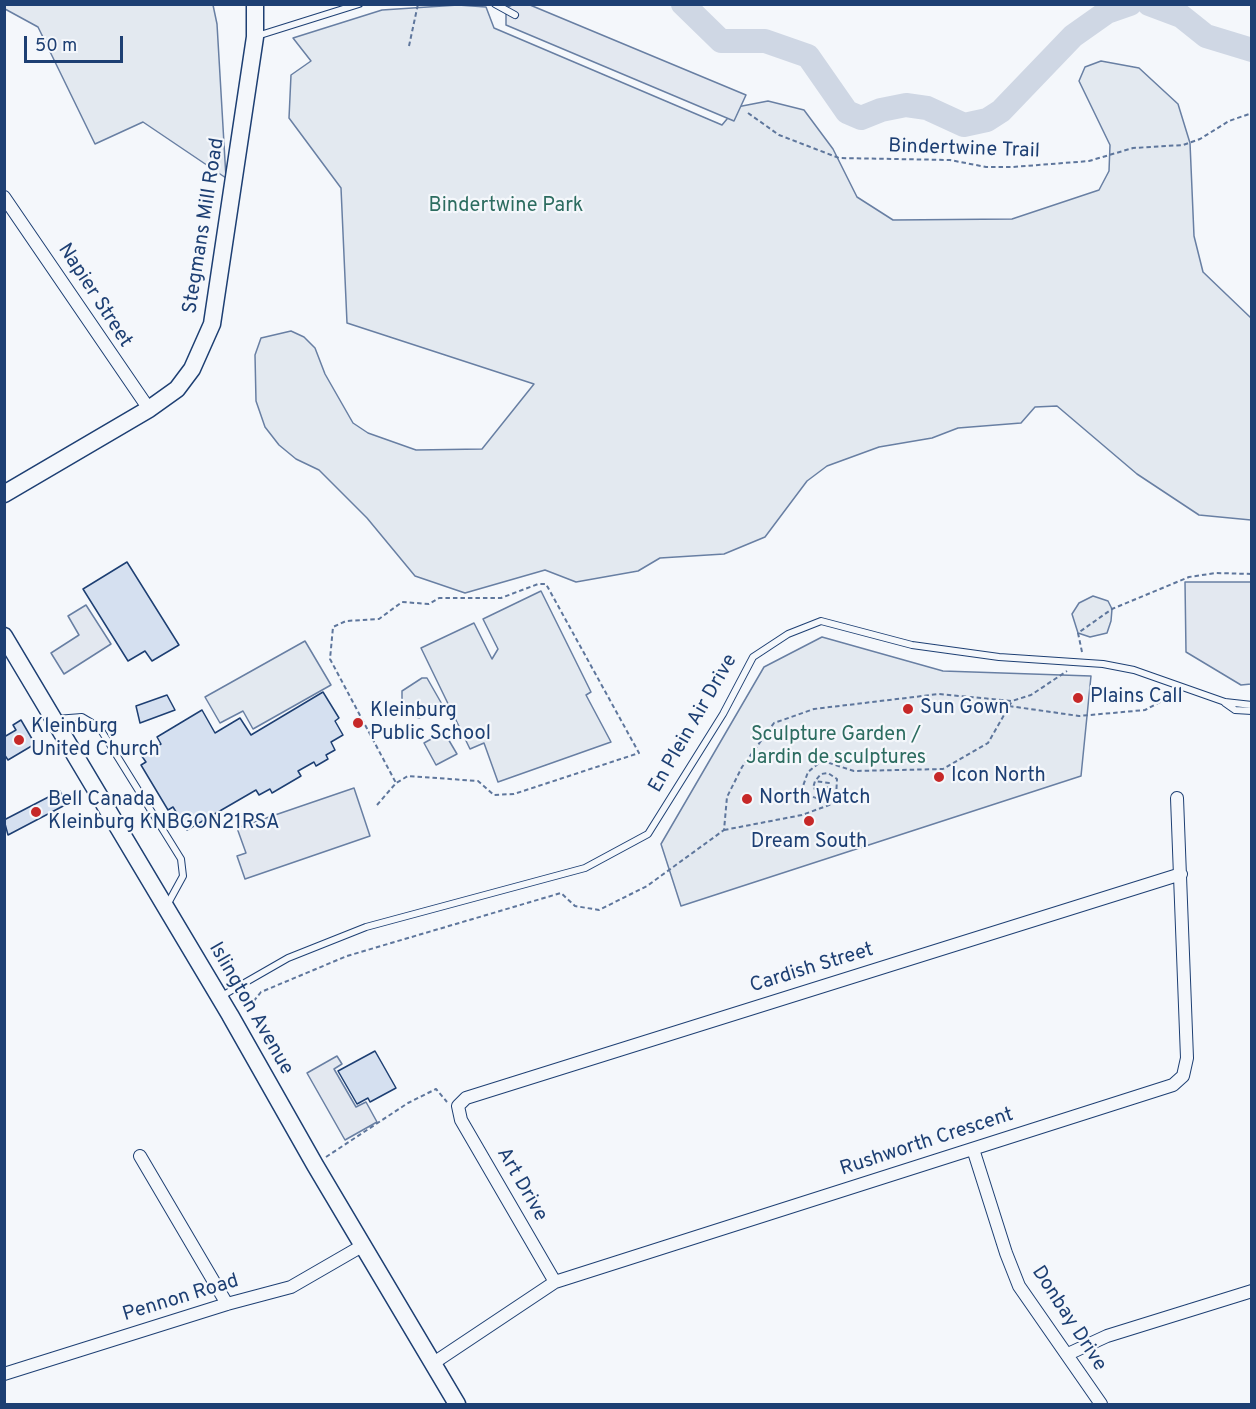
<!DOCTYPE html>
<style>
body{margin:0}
#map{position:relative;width:1256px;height:1409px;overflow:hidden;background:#f4f7fb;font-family:Overpass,sans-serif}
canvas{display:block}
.frame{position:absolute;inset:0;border:6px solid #1d3f73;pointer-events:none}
.scale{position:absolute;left:24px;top:36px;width:99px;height:27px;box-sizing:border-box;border:3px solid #1d3f73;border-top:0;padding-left:8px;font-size:18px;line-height:21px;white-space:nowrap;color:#1d3f73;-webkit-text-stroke:4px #f4f7fb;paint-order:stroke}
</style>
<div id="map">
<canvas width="1256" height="1409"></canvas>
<div class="frame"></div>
<div class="scale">50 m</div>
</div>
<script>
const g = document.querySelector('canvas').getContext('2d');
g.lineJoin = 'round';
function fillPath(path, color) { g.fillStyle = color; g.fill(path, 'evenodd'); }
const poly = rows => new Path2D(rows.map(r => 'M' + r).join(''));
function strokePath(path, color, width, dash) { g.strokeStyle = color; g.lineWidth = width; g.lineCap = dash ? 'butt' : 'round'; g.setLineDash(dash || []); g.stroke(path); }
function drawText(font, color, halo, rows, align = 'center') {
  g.font = font + ' Overpass,sans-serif'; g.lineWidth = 4.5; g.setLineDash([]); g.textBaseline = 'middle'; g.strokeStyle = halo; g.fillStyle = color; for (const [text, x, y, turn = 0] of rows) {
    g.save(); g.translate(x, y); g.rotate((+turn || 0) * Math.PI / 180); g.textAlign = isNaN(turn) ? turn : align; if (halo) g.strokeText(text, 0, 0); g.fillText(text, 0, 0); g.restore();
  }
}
const green = poly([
 [5,4,213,5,217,24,226,178,143,122,95,144,38,27,5,9,5,4],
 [458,5,486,7,494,28,722,125,737,107,768,101,804,110,833,149,857,197,893,220,1012,219,1099,190,1109,171,1110,145,1079,81,1085,67,1101,61,1139,68,1178,104,1190,143,1194,236,1203,272,1251,318,1251,520,1199,515,1137,474,1057,406,1035,407,1021,423,958,428,932,438,879,447,827,466,807,481,765,537,724,554,660,558,638,571,576,582,545,570,465,593,415,576,367,518,319,470,296,459,279,445,265,427,256,401,255,355,261,338,291,331,304,337,315,348,325,374,353,423,368,433,416,450,482,449,534,384,347,323,341,188,289,118,291,75,311,61,293,38,382,10,458,5],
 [541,591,591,692,586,695,611,742,498,782,484,743,470,749,421,648,474,623,492,659,498,649,483,619,541,591],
 [1093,596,1108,601,1112,609,1111,621,1107,633,1090,637,1078,633,1072,614,1079,603,1093,596],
 [822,637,943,671,1091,676,1081,776,681,906,661,844,764,667,822,637],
 [305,641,331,685,253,729,243,711,220,723,205,697,305,641],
 [422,678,427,678,443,706,419,718,407,714,402,704,402,691,422,678],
 [444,732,457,754,436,765,424,743,444,732]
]);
const parking = poly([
 [512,5,530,5,746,95,734,121,506,25,506,8,512,5],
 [1185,582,1251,582,1251,684,1241,685,1186,652,1185,582],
 [86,605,111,644,64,674,51,653,79,635,68,616,86,605],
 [354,788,370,836,245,879,237,856,246,853,237,828,354,788],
 [337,1056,342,1064,334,1069,356,1107,366,1102,377,1122,345,1140,307,1073,337,1056]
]);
const river = poly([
 [683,4,721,41,765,41,808,56,847,112,861,118,881,110,906,105,927,108,964,125,987,120,1001,111,1073,36,1107,12,1130,4],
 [1149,4,1181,16,1206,36,1252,50]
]);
const building = poly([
 [127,562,179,645,152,661,145,651,128,661,83,589,127,562],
 [323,692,339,718,335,721,343,735,331,742,335,750,326,755,328,759,316,766,314,762,298,771,301,776,272,793,270,789,259,795,256,790,187,830,173,807,168,810,141,765,146,762,141,755,161,744,157,737,202,710,215,733,240,718,251,735,323,692],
 [167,695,175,710,140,723,136,706,167,695],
 [21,720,35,744,8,760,4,754,4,737,16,730,13,725,21,720],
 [60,791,67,804,8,835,4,820,60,791],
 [375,1051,396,1088,370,1102,368,1098,357,1104,338,1071,375,1051]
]);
const path = poly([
 [409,46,418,4],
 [748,113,779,135,839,158,950,160,986,167,1013,167,1089,161,1133,148,1183,145,1200,139,1229,121,1252,113],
 [1082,652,1078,633,1112,609,1189,577,1216,573,1252,574],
 [1009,706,1079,716,1145,710,1175,694],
 [827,792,826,798,819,799,805,794,803,786,808,772,819,763,826,762,854,771,943,769,988,743,1012,701],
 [377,805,396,783,408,776,478,781,494,795,514,794,639,753,546,584,538,584,501,598,439,598,429,604,402,602,379,619,346,621,333,627,330,659,396,783],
 [724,830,802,815,832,804,836,797,837,779,828,773,821,774,815,781,813,788,827,792,829,783,815,781],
 [249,1007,261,992,347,956,561,893,575,906,599,910,647,886,724,830,727,797,742,767,774,723,814,709,939,694,1012,701,1031,695,1067,671],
 [326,1157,408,1103,436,1089,447,1102]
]);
const lane = poly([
 [495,4,515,15],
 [257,36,359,4],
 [1225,703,1235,710,1252,711],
 [56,719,82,717,99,727,181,859,183,876,166,907],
 [220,997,288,958,366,927,585,868,648,834,723,714,753,657,788,634,821,621,912,645,999,657,1103,664,1134,670,1225,702,1252,705]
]);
const street = poly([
 [4,197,149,409],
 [973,1149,1006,1253,1019,1286,1101,1404],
 [140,1156,227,1304],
 [555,1282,461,1120,458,1106,466,1098,1181,874],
 [1068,1354,1107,1336,1252,1291],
 [432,1364,555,1282,1173,1085,1183,1076,1187,1058,1177,798],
 [4,1374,227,1304,291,1287,362,1246]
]);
const secondary = poly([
 [4,494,149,409,177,389,192,369,212,324,255,37,255,4],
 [4,636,230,1015,315,1165,457,1404]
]);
const markers = [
 [1078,698,6,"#c62828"],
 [908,709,6,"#c62828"],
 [358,723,6,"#c62828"],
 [19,740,6,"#c62828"],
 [939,777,6,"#c62828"],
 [747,799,6,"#c62828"],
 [36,812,6,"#c62828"],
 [809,821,6,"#c62828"]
];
const streetNames = [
 ["Bindertwine Trail",964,150,2],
 ["Stegmans Mill Road",205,226,-81],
 ["Napier Street",94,296,57],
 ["En Plein Air Drive",694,724,-60],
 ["Cardish Street",812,969,-17],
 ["Islington Avenue",250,1009,60],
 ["Rushworth Crescent",927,1143,-18],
 ["Art Drive",521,1185,60],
 ["Pennon Road",181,1299,-17],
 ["Donbay Drive",1068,1319,57]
];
const parkNames = [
 ["Bindertwine Park",506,207],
 ["Sculpture Garden /",836,736],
 ["Jardin de sculptures",836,759]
];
const poiNames = [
 ["Plains Call",1090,698],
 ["Sun Gown",920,709],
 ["Kleinburg",370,712],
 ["Public School",370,735],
 ["Kleinburg",31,728],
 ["United Church",31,751],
 ["Icon North",951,777],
 ["North Watch",759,799],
 ["Bell Canada",48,801],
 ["Kleinburg KNBGON21RSA",48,824],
 ["Dream South",809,843,"center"]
];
fillPath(green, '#e3e9f0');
strokePath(green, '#687fa3', 1.5);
fillPath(parking, '#e3e8f0');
strokePath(parking, '#687fa3', 1.5);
strokePath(river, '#cfd7e4', 24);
fillPath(building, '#d5e0f0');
strokePath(building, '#1d3f73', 1.5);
strokePath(lane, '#1d3f73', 8);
strokePath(street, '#1d3f73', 14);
strokePath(secondary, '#1d3f73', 19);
strokePath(path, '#5e769c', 2, [4.5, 3]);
strokePath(lane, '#f4f7fb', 6);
strokePath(street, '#f4f7fb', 12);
strokePath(secondary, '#f4f7fb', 16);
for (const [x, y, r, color] of markers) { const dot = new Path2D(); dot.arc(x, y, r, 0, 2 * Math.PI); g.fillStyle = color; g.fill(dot); strokePath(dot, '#f4f7fb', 2); }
drawText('20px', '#1d3f73', '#f4f7fb', streetNames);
drawText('20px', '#2c6c60', '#f4f7fb', parkNames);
drawText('20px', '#1d3f73', '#f4f7fb', poiNames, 'left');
</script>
